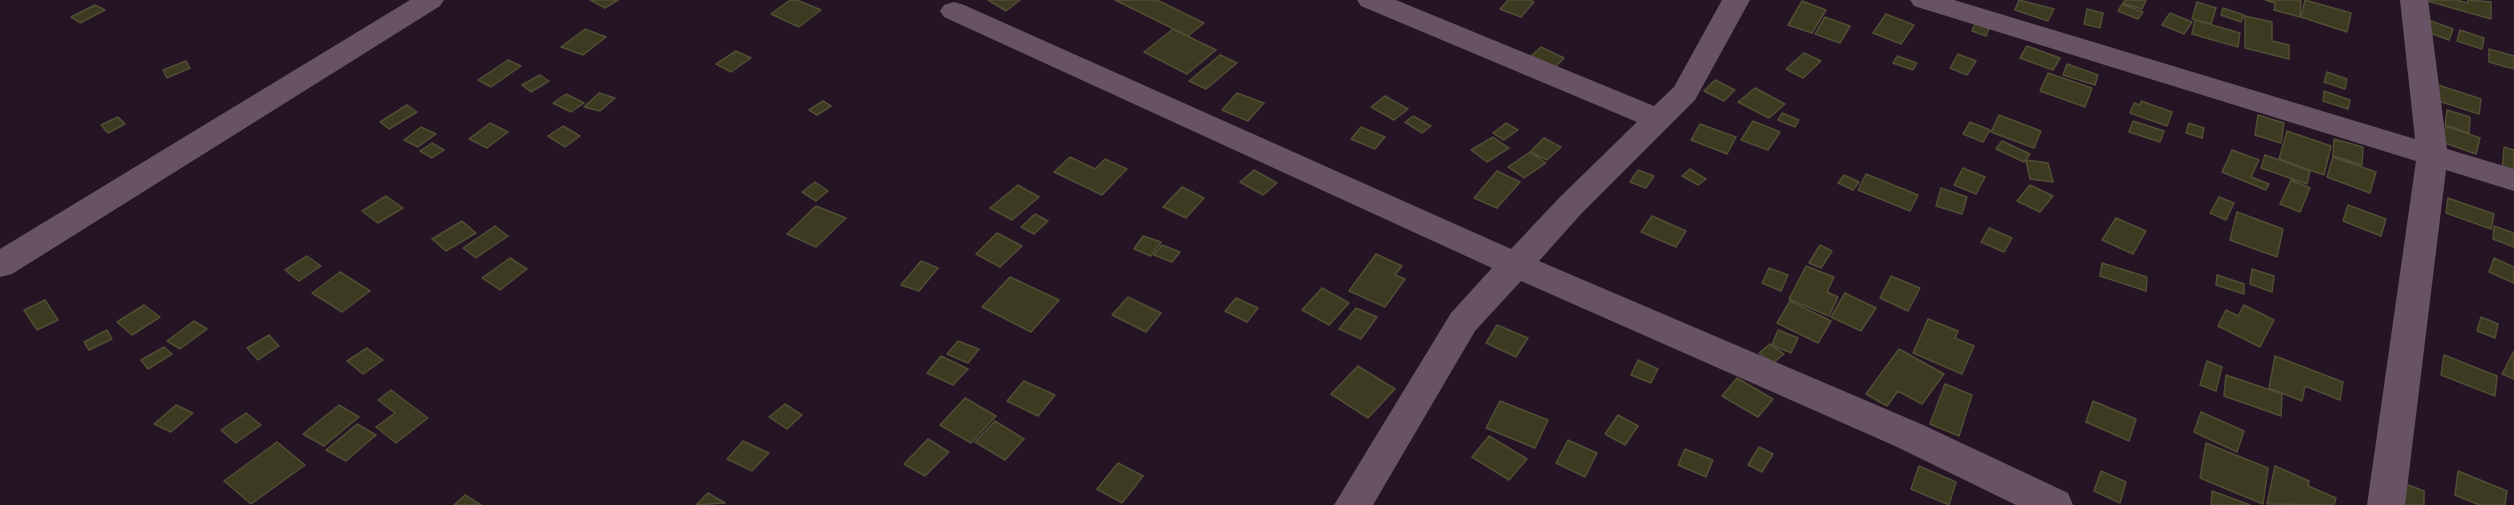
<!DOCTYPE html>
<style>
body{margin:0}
canvas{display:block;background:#251423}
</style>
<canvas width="2514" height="505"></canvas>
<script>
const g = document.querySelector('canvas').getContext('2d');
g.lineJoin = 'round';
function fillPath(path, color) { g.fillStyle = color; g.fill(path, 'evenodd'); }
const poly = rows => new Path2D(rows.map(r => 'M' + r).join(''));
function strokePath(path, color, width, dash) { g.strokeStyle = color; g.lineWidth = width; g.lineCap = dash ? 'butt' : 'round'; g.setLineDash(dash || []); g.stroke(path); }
const building = poly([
 [590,0,618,0,605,8,590,0],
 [790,0,797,0,821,10,799,27,771,14,790,0],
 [988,0,1020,0,1006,11,988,0],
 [1115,0,1157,0,1204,23,1188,36,1115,0],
 [1508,0,1529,0,1534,2,1521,17,1500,9,1508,0],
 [2019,0,2054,9,2048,21,2015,10,2019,0],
 [2125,0,2146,0,2142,9,2123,3,2125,0],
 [2265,0,2301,0,2300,17,2274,10,2275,3,2265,0],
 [2305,0,2351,13,2347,32,2301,17,2305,0],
 [2424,0,2456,0,2468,3,2468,0,2491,2,2491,19,2424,0],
 [1802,1,1826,10,1812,33,1788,25,1802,1],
 [2197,2,2216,8,2211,24,2192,19,2197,2],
 [2122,4,2143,12,2138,19,2118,11,2122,4],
 [95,5,105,10,80,23,71,17,95,5],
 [2223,8,2244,15,2241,22,2221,15,2223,8],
 [2087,9,2103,13,2100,28,2084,24,2087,9],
 [2170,13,2192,22,2184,34,2162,25,2170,13],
 [1886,14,1914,25,1901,44,1873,33,1886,14],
 [2245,16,2272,22,2272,41,2289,45,2289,59,2245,48,2245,16],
 [1825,17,1850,26,1840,43,1815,34,1825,17],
 [2420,17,2453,29,2449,40,2416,28,2420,17],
 [2195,20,2240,33,2238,47,2192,34,2195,20],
 [1976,21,1990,26,1986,36,1972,31,1976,21],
 [585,29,606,37,583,55,561,47,585,29],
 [1173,29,1216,50,1187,74,1144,52,1173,29],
 [2460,30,2484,38,2482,49,2457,41,2460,30],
 [2027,46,2060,58,2053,70,2020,58,2027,46],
 [1541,47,1564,58,1554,68,1530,57,1541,47],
 [2489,49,2514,56,2514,69,2489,62,2489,49],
 [736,51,751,58,731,72,716,64,736,51],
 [1804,53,1821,61,1803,78,1786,69,1804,53],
 [1958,54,1976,61,1967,75,1950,68,1958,54],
 [1220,55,1237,63,1206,89,1189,81,1220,55],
 [1897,56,1917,63,1913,70,1893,63,1897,56],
 [508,60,521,66,491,87,478,80,508,60],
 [186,61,190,68,167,78,163,70,186,61],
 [2067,64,2098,75,2095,85,2063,75,2067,64],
 [2327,72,2347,79,2345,89,2324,82,2327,72],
 [2048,73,2092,88,2085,107,2040,91,2048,73],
 [540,75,549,81,531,92,522,85,540,75],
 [1715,80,1735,90,1724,101,1704,91,1715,80],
 [2426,81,2481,99,2479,114,2423,96,2426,81],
 [1755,88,1785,104,1769,118,1738,102,1755,88],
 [2324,91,2350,100,2348,109,2323,101,2324,91],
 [599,93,615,98,600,111,584,107,599,93],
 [1237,93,1264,103,1248,121,1222,110,1237,93],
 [566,94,584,103,571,112,553,103,566,94],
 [1385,96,1408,109,1394,120,1371,107,1385,96],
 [823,101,831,106,817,115,809,110,823,101],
 [2141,101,2172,112,2167,126,2130,113,2134,103,2140,105,2141,101],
 [407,105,417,112,389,129,380,122,407,105],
 [2447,110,2470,117,2469,133,2445,125,2447,110],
 [1782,113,1799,120,1795,127,1778,120,1782,113],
 [1999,115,2041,131,2034,148,1991,132,1999,115],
 [2258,115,2284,123,2281,143,2255,135,2258,115],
 [1413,116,1431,126,1422,133,1405,122,1413,116],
 [118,117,125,124,108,133,101,125,118,117],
 [1753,121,1780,132,1768,150,1741,140,1753,121],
 [2133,121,2164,131,2160,142,2129,132,2133,121],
 [1970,122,1990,130,1983,142,1963,134,1970,122],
 [490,123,508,132,487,148,469,139,490,123],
 [1506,123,1518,130,1504,140,1493,133,1506,123],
 [2189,123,2204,128,2202,138,2186,133,2189,123],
 [1700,124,1736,137,1727,154,1691,140,1700,124],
 [563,126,580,136,565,147,548,136,563,126],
 [2446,126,2480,138,2476,154,2442,142,2446,126],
 [421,127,436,134,418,147,404,140,421,127],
 [1361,127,1385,137,1375,149,1351,139,1361,127],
 [2287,131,2331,146,2324,175,2279,159,2287,131],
 [1493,137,1509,148,1487,162,1471,150,1493,137],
 [1544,138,1561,147,1547,160,1530,152,1544,138],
 [2334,139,2363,147,2362,165,2333,156,2334,139],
 [2002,141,2030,154,2024,162,1996,149,2002,141],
 [432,143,444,150,432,158,420,151,432,143],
 [2504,147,2514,150,2514,174,2502,170,2504,147],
 [2232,150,2259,160,2251,177,2269,184,2266,190,2222,172,2232,150],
 [1530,152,1546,163,1524,178,1508,167,1530,152],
 [2265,155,2310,171,2307,184,2261,168,2265,155],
 [1070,157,1095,169,1105,159,1127,169,1102,195,1054,172,1070,157],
 [2333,157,2376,172,2370,193,2327,177,2333,157],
 [2026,160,2048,163,2053,182,2030,179,2026,160],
 [1963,168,1985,177,1976,194,1954,185,1963,168],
 [1690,169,1706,179,1698,185,1682,176,1690,169],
 [1254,170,1277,183,1263,195,1240,182,1254,170],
 [1638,170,1654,176,1646,188,1630,182,1638,170],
 [1497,171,1520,182,1497,208,1474,198,1497,171],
 [1866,174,1918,195,1910,211,1858,190,1866,174],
 [1844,175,1859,182,1853,190,1838,183,1844,175],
 [2291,180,2310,188,2300,212,2280,204,2291,180],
 [815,182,828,191,816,201,802,192,815,182],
 [1018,185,1039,197,1012,220,990,208,1018,185],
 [2030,185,2053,196,2040,212,2017,201,2030,185],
 [1182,187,1204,198,1186,218,1163,207,1182,187],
 [1941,188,1967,197,1962,214,1936,206,1941,188],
 [386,196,403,208,378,223,362,211,386,196],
 [2219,197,2234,203,2226,220,2210,213,2219,197],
 [2448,198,2494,214,2491,229,2446,213,2448,198],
 [2348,205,2386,219,2381,236,2343,221,2348,205],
 [816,206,846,218,816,247,787,234,816,206],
 [2237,212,2283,229,2277,257,2230,240,2237,212],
 [1035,214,1048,221,1034,234,1021,227,1035,214],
 [1652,216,1686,231,1676,247,1641,232,1652,216],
 [2116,218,2146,231,2133,254,2102,240,2116,218],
 [462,221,476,233,446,251,432,239,462,221],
 [495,226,508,236,476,258,463,248,495,226],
 [2494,226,2514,233,2514,247,2493,239,2494,226],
 [1989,228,2012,238,2004,252,1981,242,1989,228],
 [997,233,1022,246,1000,267,976,254,997,233],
 [1143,236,1161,242,1151,256,1134,249,1143,236],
 [1162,245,1180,252,1172,262,1154,255,1162,245],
 [1820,245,1832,251,1821,268,1809,263,1820,245],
 [1376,254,1402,266,1395,275,1405,279,1385,307,1349,291,1376,254],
 [307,256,321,266,299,281,285,270,307,256],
 [510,258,527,269,500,290,482,278,510,258],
 [2494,258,2514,267,2514,283,2489,272,2494,258],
 [921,261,938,268,919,291,901,285,921,261],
 [2102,263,2147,277,2146,291,2100,276,2102,263],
 [1806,266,1834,277,1827,292,1838,297,1829,316,1789,299,1806,266],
 [1769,268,1788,275,1781,291,1762,283,1769,268],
 [2252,269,2274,276,2272,292,2250,284,2252,269],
 [340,272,370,291,342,312,312,293,340,272],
 [2217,275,2244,284,2244,294,2216,285,2217,275],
 [1891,276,1920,288,1908,311,1880,298,1891,276],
 [1010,277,1059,300,1031,332,982,307,1010,277],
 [1322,288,1349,303,1329,325,1302,310,1322,288],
 [1845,293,1876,308,1861,331,1831,317,1845,293],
 [1128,297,1161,313,1146,332,1112,315,1128,297],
 [1236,298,1258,308,1247,322,1225,311,1236,298],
 [45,300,58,320,37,330,24,310,45,300],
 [1790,301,1831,321,1818,343,1777,323,1790,301],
 [144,305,160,317,132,335,117,322,144,305],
 [2244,305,2274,320,2260,347,2218,326,2226,310,2238,316,2244,305],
 [1356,308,1377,317,1361,339,1339,329,1356,308],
 [2481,317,2498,324,2495,338,2477,331,2481,317],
 [1928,319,1958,331,1955,338,1974,346,1962,374,1913,353,1928,319],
 [194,321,207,329,180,349,167,341,194,321],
 [1497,325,1528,338,1516,357,1486,343,1497,325],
 [107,330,112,339,89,350,84,342,107,330],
 [1778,330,1798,338,1791,353,1772,345,1778,330],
 [269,335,279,346,258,360,247,348,269,335],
 [958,341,979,349,968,363,947,354,958,341],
 [1770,344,1784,354,1773,363,1759,353,1770,344],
 [164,347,172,354,148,369,141,360,164,347],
 [367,348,383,360,363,374,347,361,367,348],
 [1899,349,1944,374,1922,404,1898,391,1887,406,1866,394,1899,349],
 [2514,351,2514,379,2502,374,2514,351],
 [2444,355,2497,376,2495,396,2441,375,2444,355],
 [941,356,968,369,953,385,927,373,941,356],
 [2275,356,2343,382,2340,400,2305,386,2302,401,2269,388,2275,356],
 [1638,360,1658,369,1651,383,1631,375,1638,360],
 [2207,361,2222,367,2216,391,2200,385,2207,361],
 [1358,366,1395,389,1368,418,1331,394,1358,366],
 [2226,375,2282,394,2281,416,2224,396,2226,375],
 [1737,378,1773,399,1758,417,1722,396,1737,378],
 [1024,381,1055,395,1038,416,1007,401,1024,381],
 [1945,384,1972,395,1959,436,1930,424,1945,384],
 [391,390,428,418,396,443,376,427,395,413,378,400,391,390],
 [965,398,996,416,971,443,940,425,965,398],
 [1500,401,1548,420,1535,448,1486,428,1500,401],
 [2093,401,2136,419,2129,441,2086,422,2093,401],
 [785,404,802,415,787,429,769,417,785,404],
 [176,405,193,413,171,432,154,424,176,405],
 [339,405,359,417,324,446,303,434,339,405],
 [2201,412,2244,431,2237,452,2194,432,2201,412],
 [246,413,261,425,236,443,221,430,246,413],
 [1618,415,1638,426,1625,445,1605,434,1618,415],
 [995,421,1024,439,1005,460,975,442,995,421],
 [357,424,376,435,346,461,326,450,357,424],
 [1489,436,1527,459,1509,480,1472,457,1489,436],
 [928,439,949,452,925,476,904,464,928,439],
 [1568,440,1597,453,1585,477,1556,463,1568,440],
 [743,441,769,453,752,471,727,459,743,441],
 [277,442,305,465,251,504,224,481,277,442],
 [2206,443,2268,468,2263,504,2200,478,2206,443],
 [1759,447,1773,454,1762,472,1748,465,1759,447],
 [1685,449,1713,460,1706,477,1678,465,1685,449],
 [1118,463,1143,476,1122,503,1097,489,1118,463],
 [1919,466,1956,482,1949,505,1911,489,1919,466],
 [2275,466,2309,481,2308,486,2336,498,2334,505,2267,504,2275,466],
 [2101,471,2126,482,2120,503,2094,491,2101,471],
 [2458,471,2507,491,2505,505,2479,505,2455,495,2458,471],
 [2392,479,2424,491,2424,505,2391,505,2392,479],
 [2212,491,2250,505,2211,505,2212,491],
 [708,493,725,503,696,505,708,493],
 [465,495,481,505,454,505,465,495]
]);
const minor = poly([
 [410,0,444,0,440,6,12,274,0,277,0,249,410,0],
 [1357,0,1396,0,1654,106,1674,87,1722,0,1750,0,1695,100,1581,214,1539,261,1921,424,2068,493,2073,505,2016,505,1895,446,1521,281,1475,331,1373,505,1334,505,1451,313,1492,268,944,17,940,11,944,5,954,2,964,5,1511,249,1559,198,1637,122,1361,6,1357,0],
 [1910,0,1954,0,2415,139,2400,0,2428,0,2447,149,2514,169,2514,191,2446,170,2405,505,2367,505,2416,161,1914,6,1910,0]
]);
fillPath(building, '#3d3a22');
strokePath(building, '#504e35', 1.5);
fillPath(minor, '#685365');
</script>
